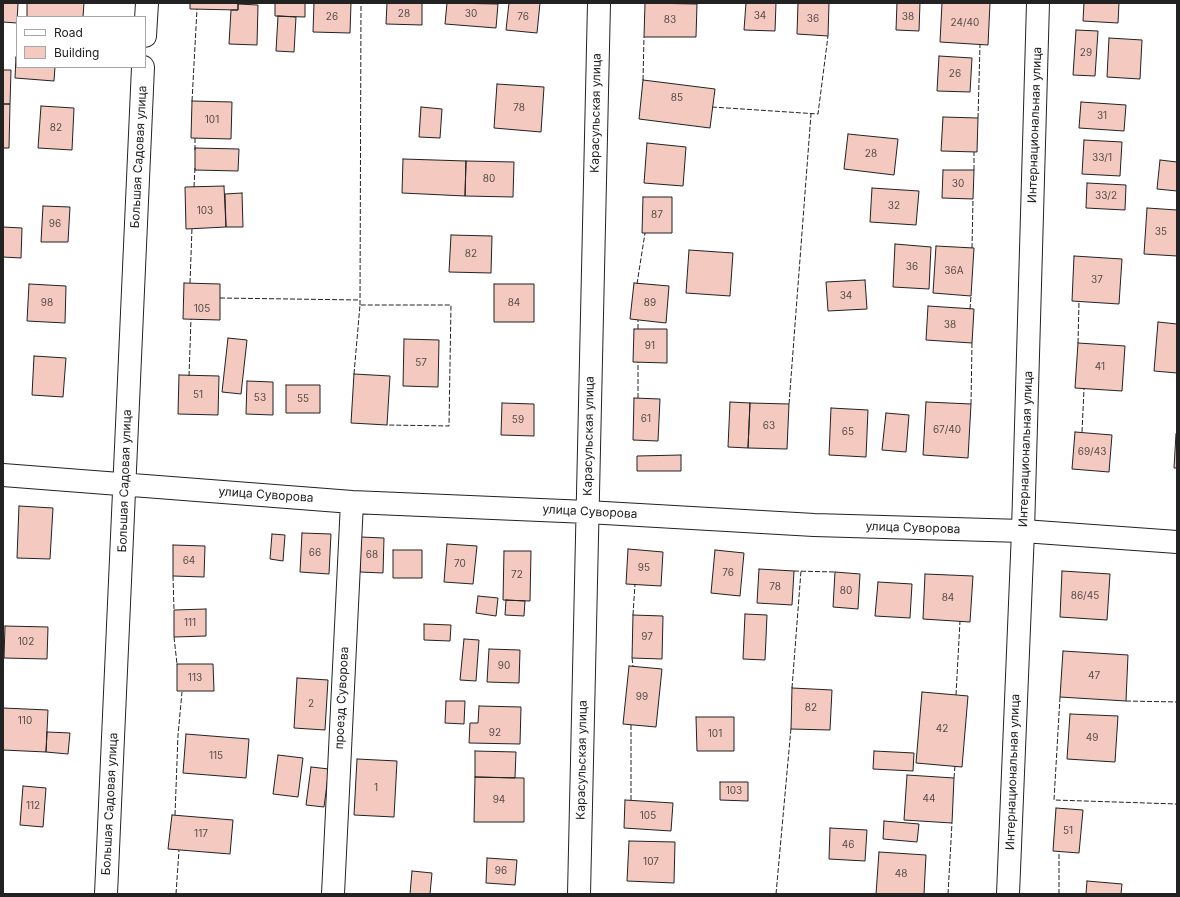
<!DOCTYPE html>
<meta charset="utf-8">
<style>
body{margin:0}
#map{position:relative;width:1180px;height:897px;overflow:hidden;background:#fff;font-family:Inter,sans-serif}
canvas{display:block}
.frame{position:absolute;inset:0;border:4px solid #222;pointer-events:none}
.legend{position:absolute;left:16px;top:16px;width:130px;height:52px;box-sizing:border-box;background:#fff;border:1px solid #a7a7a7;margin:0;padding:5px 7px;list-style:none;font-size:12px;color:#222}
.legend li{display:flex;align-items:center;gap:8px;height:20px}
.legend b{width:20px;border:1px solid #a7a7a7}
</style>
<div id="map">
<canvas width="1180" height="897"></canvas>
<div class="frame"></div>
<ul class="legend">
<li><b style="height:5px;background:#fff"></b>Road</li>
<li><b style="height:11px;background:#f3c9c0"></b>Building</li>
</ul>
</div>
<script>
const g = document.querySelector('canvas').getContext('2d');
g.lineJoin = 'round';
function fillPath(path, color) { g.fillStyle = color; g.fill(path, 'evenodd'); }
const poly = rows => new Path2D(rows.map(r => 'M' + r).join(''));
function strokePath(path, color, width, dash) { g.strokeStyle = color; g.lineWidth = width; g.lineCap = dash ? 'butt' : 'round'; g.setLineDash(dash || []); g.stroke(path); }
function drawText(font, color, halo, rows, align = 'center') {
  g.font = font + ' Inter,sans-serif'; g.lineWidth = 3; g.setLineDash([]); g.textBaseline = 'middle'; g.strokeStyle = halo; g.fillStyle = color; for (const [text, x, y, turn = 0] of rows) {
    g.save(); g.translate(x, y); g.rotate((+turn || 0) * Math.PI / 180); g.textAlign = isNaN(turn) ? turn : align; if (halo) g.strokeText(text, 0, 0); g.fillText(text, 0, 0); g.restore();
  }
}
const building = poly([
 [3,3,18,3,17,23,3,22,3,3],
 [27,3,84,3,83,17,27,17,27,3],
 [190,3,238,3,238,10,190,9,190,3],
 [275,3,305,3,305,17,275,16,275,3],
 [314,3,351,3,350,33,313,32,314,3],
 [387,3,422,3,422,25,386,24,387,3],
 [447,3,498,4,496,28,445,24,447,3],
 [509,3,540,3,537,33,506,30,509,3],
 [645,3,697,4,696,37,644,37,645,3],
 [746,3,776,3,775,31,744,30,746,3],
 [798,3,829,3,828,36,797,34,798,3],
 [897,3,920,3,919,31,896,30,897,3],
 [942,3,990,3,988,45,940,42,942,3],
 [1084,3,1119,3,1118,23,1083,21,1084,3],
 [238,4,258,5,257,45,229,44,231,10,238,10,238,4],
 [278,16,296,17,294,52,276,51,278,16],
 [1076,30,1098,31,1095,76,1073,75,1076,30],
 [1109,38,1142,40,1140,79,1107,77,1109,38],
 [939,56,972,58,970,92,937,91,939,56],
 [16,57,17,67,55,67,54,81,15,78,16,57],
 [3,70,11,70,10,104,3,104,3,70],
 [643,80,715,89,710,128,639,119,643,80],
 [497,84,544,87,541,132,494,128,497,84],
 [192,101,232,102,231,139,191,138,192,101],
 [1081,102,1126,105,1124,131,1079,128,1081,102],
 [3,104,10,104,9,148,3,148,3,104],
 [41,106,74,108,72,150,38,148,41,106],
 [421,107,442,109,440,138,419,137,421,107],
 [943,117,978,118,977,152,941,151,943,117],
 [848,134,898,139,894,175,844,169,848,134],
 [1084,140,1122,142,1120,176,1082,174,1084,140],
 [647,143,686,147,683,186,644,183,647,143],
 [195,148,239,149,238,171,195,170,195,148],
 [403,159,466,161,465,196,402,193,403,159],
 [1160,160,1177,162,1177,191,1157,189,1160,160],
 [466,161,514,162,513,197,465,196,466,161],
 [943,170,974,170,973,199,942,198,943,170],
 [1087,183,1126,185,1125,210,1086,208,1087,183],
 [224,186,226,227,186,229,185,187,224,186],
 [872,188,919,191,916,225,870,222,872,188],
 [242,193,243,227,226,227,225,194,242,193],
 [643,197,672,197,672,233,642,233,643,197],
 [43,206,70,207,68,242,41,242,43,206],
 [1147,208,1177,210,1177,256,1144,254,1147,208],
 [3,227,22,228,21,258,3,257,3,227],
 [451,235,492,236,491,273,449,272,451,235],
 [895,244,931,247,929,289,893,287,895,244],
 [936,246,974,248,971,296,933,293,936,246],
 [689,250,733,253,730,296,686,293,689,250],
 [1074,256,1122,259,1119,304,1072,301,1074,256],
 [865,280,867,309,828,311,826,282,865,280],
 [184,283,220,284,220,320,183,319,184,283],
 [634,283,669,286,666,323,630,319,634,283],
 [29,284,66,286,65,323,27,321,29,284],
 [494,284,534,284,534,322,494,322,494,284],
 [928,306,974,309,972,343,926,340,928,306],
 [1158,322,1177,324,1177,373,1154,371,1158,322],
 [634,329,667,329,667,363,633,362,634,329],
 [228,338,247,340,241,394,222,392,228,338],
 [404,339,439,340,438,387,403,386,404,339],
 [1078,343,1125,346,1122,391,1075,388,1078,343],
 [34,356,66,358,63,397,32,395,34,356],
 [354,374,390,376,387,425,351,423,354,374],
 [179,375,219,376,218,415,178,414,179,375],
 [247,381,273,382,273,415,246,414,247,381],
 [286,385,320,385,320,413,286,413,286,385],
 [634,398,660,399,658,441,633,440,634,398],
 [730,402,750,403,748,448,728,447,730,402],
 [926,402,971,404,968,458,923,455,926,402],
 [502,403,534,404,534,436,501,435,502,403],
 [750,403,789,404,787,449,748,448,750,403],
 [831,408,868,410,866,457,829,455,831,408],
 [886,413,909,415,906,452,882,450,886,413],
 [1075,432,1112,435,1109,472,1072,469,1075,432],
 [1176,434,1177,434,1177,468,1174,468,1176,434],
 [681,455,681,471,637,471,637,456,681,455],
 [19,506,53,508,50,559,17,558,19,506],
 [302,533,331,534,329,574,300,572,302,533],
 [272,534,285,535,283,561,270,559,272,534],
 [361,537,384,538,383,573,360,572,361,537],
 [447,544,477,546,473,584,444,582,447,544],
 [173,545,205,546,204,577,173,576,173,545],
 [628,549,663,552,661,586,626,584,628,549],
 [393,550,422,550,422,578,393,578,393,550],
 [715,550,744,553,740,596,711,593,715,550],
 [504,551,531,551,530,601,503,600,504,551],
 [759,569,794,571,792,605,757,603,759,569],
 [1062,571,1110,574,1107,620,1060,617,1062,571],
 [835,572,860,574,858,609,833,607,835,572],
 [925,574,973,576,970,622,923,619,925,574],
 [878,582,912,584,910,618,875,616,878,582],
 [478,596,498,598,496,616,476,613,478,596],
 [506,600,525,601,524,616,505,615,506,600],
 [206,609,206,636,174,637,174,610,206,609],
 [745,614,767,615,765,660,743,659,745,614],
 [633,615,663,616,662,659,632,658,633,615],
 [424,624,451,625,450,641,424,640,424,624],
 [5,626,48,627,47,659,4,658,5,626],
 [464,639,479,640,476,681,460,680,464,639],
 [489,649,520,650,519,683,487,682,489,649],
 [1063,651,1128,655,1126,701,1060,697,1063,651],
 [177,664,213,664,214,691,177,691,177,664],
 [629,666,662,669,656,727,623,724,629,666],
 [297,678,328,680,325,730,294,728,297,678],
 [792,688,832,690,830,730,791,729,792,688],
 [922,692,968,696,962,767,916,763,922,692],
 [446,701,465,701,464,724,445,723,446,701],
 [479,706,521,707,520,744,469,743,470,723,478,723,479,706],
 [3,708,48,710,46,752,3,750,3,708],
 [1070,714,1118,716,1115,762,1067,759,1070,714],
 [696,717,734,717,734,751,697,751,696,717],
 [47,732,70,733,68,754,46,752,47,732],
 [186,734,249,739,246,778,183,773,186,734],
 [475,751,516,752,515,778,475,777,475,751],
 [874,751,914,753,913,771,873,769,874,751],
 [278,755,303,758,298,797,273,794,278,755],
 [357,759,397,761,394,817,354,815,357,759],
 [311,767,329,769,324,807,306,805,311,767],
 [907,775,954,778,952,823,904,820,907,775],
 [475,777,524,778,524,822,474,822,475,777],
 [720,782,748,782,748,801,720,800,720,782],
 [23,786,46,788,43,827,20,825,23,786],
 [625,800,673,803,671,831,624,828,625,800],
 [1056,808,1083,810,1079,853,1053,851,1056,808],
 [172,815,233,820,230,854,168,849,172,815],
 [884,821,919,824,917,842,883,839,884,821],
 [830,828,867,830,865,861,829,859,830,828],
 [629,841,675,842,674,883,627,881,629,841],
 [879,852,926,855,924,894,876,894,879,852],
 [487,858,517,860,515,885,486,883,487,858],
 [412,871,432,873,430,894,410,894,412,871],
 [1087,881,1122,884,1121,894,1086,894,1087,881]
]);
const minor = poly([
 [145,36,147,3],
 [3,475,352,502,587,512,814,525,1023,531,1177,542],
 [106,894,143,67],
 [333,894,352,502],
 [579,894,599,3]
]);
const major = poly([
 [1008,894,1023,531,1038,3]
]);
const fence = poly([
 [643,80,644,37],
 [192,101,197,9],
 [712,107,818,114,828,36],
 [978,118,980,45],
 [195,150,195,138],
 [974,170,974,152],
 [194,187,195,168],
 [972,248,973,199],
 [190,283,192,228],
 [637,284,645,233],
 [220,298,360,300],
 [360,305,361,3],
 [970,309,971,296],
 [638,329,638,320],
 [1078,343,1079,302],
 [354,374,360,305,451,305,449,426,387,425],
 [189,376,191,319],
 [638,398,638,362],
 [789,404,811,114],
 [971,404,972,343],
 [1082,432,1084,389],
 [794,571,835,572],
 [173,576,174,610],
 [633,615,635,584],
 [174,637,177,664],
 [632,658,633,666],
 [792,688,801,571],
 [956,695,960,621],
 [1060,697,1054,800,1177,804],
 [1126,701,1177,702],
 [631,725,631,800],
 [954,778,955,766],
 [175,815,178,735,182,692],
 [176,894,179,850],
 [776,894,791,728],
 [948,894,952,823],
 [1059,894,1059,851]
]);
const numberNames = [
 ["28",404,14],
 ["30",471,14],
 ["34",760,16],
 ["26",332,17],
 ["76",523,17],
 ["38",908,17],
 ["36",813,19],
 ["83",670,20],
 ["24/40",965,23],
 ["29",1086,53],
 ["26",955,74],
 ["85",677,98],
 ["78",519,108],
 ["31",1102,116],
 ["101",212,120],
 ["82",56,128],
 ["28",871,154],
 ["33/1",1102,158],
 ["80",489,179],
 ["30",958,184],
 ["33/2",1106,196],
 ["32",894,206],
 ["103",205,211],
 ["87",657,215],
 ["96",55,224],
 ["35",1161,232],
 ["82",471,254],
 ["36",912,267],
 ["36А",954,271],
 ["37",1097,280],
 ["34",846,296],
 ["98",47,303],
 ["84",514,303],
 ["89",650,303],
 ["105",202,309],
 ["38",950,325],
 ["91",650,346],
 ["57",421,363],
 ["41",1100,367],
 ["51",198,395],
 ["53",260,398],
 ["55",303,399],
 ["61",646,419],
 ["59",518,420],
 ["63",769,426],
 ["67/40",947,430],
 ["65",848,432],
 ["69/43",1092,452],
 ["66",315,553],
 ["68",372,555],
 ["64",189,561],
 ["70",460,564],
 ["95",644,568],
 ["76",728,573],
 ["72",517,575],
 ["78",775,587],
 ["80",846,591],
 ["86/45",1085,596],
 ["84",948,598],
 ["111",190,623],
 ["97",647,637],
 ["102",26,642],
 ["90",504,666],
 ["47",1094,676],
 ["113",195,678],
 ["99",642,697],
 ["2",311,704],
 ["82",811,708],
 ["110",25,721],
 ["42",942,729],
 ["92",495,733],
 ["101",715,734],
 ["49",1092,738],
 ["115",216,756],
 ["1",376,788],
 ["103",734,791],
 ["44",929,799],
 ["94",499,800],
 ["112",33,806],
 ["105",648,816],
 ["51",1068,831],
 ["117",201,834],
 ["46",848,845],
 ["107",651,862],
 ["96",501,871],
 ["48",901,874]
];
const streetNames = [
 ["Карасульская улица",596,113,-89],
 ["Интернациональная улица",1035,125,-88],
 ["Большая Садовая улица",139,157,-87],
 ["Карасульская улица",589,436,-89],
 ["Интернациональная улица",1026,449,-88],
 ["Большая Садовая улица",125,481,-88],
 ["улица Суворова",266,495,4],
 ["улица Суворова",590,512,3],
 ["улица Суворова",913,528,2],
 ["проезд Суворова",342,698,-87],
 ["Карасульская улица",582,760,-89],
 ["Интернациональная улица",1013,772,-88],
 ["Большая Садовая улица",110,804,-87]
];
fillPath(building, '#f3c9c0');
strokePath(building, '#222', 1);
strokePath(minor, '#222', 24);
strokePath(major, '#222', 24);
strokePath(minor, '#fff', 22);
strokePath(major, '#fff', 22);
strokePath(fence, '#222', 1, [5, 2]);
drawText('10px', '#564c4a', null, numberNames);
drawText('12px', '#222', '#fff', streetNames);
</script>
